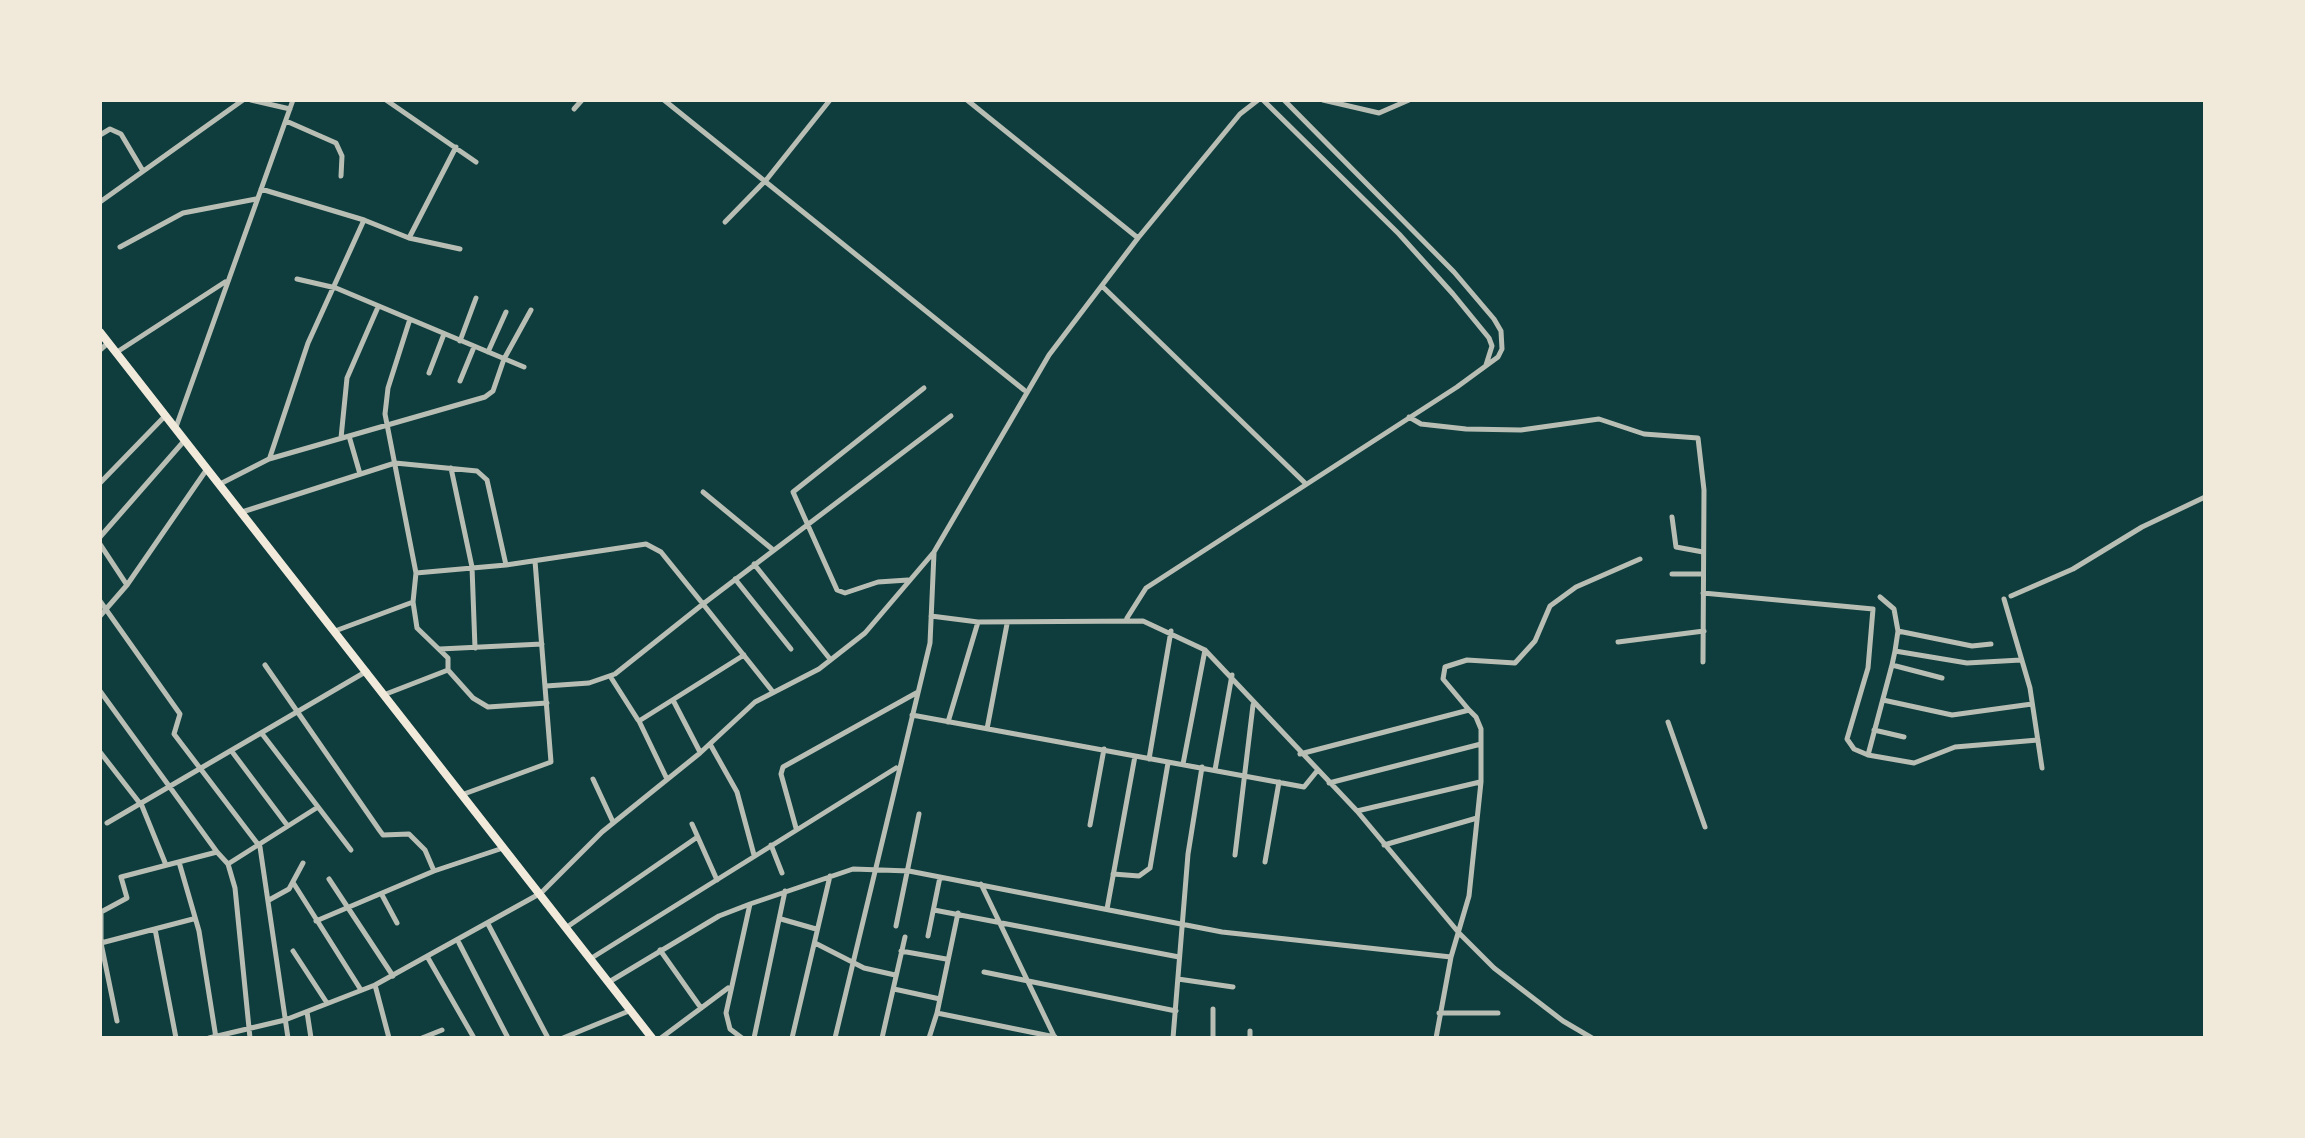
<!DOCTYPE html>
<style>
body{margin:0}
#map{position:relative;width:2305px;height:1138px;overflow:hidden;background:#0f3d3e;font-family:"Work Sans",sans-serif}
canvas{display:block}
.frame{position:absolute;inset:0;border:102px solid #f1e9da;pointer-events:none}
</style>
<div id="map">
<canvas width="2305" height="1138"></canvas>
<div class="frame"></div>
</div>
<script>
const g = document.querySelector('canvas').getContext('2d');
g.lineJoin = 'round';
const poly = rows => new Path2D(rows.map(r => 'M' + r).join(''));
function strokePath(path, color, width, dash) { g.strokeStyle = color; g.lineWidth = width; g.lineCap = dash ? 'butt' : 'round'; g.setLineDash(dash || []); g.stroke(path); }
const minor = poly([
 [251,100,290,109],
 [386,100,476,162],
 [664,100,1024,390],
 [967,100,1138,238],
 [1263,100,1399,234,1453,294,1489,338,1492,346,1486,365],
 [1323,100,1379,113,1409,100],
 [574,109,582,100],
 [286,121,336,143,342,156,341,176],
 [100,135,110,129,121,134,143,171],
 [261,189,364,220,308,343,270,457],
 [100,202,243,100],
 [364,220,409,238,460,249],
 [725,222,767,179,830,100],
 [409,238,456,147],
 [120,247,183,213,256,199],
 [297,279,336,288,524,367],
 [1103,287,1305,483],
 [409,322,388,388,385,414,416,573,413,602,417,628,448,658,448,670,473,698,488,707,547,703],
 [460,341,476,298],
 [100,350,108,343],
 [117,352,225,282],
 [488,352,506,312],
 [429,373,444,334],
 [460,381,474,347],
 [1409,417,1421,424,1466,429,1521,430,1599,419,1644,434,1698,438,1704,490,1703,662],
 [176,427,293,100],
 [349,436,360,474],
 [341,438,347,378,378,307],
 [451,468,472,567,475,648],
 [100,483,165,416],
 [220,484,269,459,485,397,493,391,504,359,531,310],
 [703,492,772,549],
 [242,512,395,463,477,471,487,480,506,565],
 [1672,517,1676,547,1703,552],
 [100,537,184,441],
 [100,544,127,585],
 [754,564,830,659],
 [416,573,506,565,646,544,661,552,703,604,951,416],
 [1672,574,1703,574],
 [735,579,791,649],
 [908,580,878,582,845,593,837,590,793,492,924,388],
 [1703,593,1873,609,1868,668,1847,739,1854,749,1868,755],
 [2011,596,2073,569,2142,527,2205,497],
 [1880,597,1894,609,1898,631,1972,646,1991,644],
 [2004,599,2030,688,2042,768],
 [100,601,180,714,174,734,260,847,288,1038],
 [100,616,127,585,207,469],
 [931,616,978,622,1143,621,1205,650,1357,811,1459,933,1494,968,1563,1021,1592,1038],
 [1127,618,1146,588,1457,387,1498,357,1502,349,1501,331,1494,319,1454,272,1284,100],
 [335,631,413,602],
 [1898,631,1895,651,1967,663,2021,660],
 [1618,642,1704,631],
 [440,649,542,644],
 [1895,651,1892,665,1942,678],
 [265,665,380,831,383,835,409,834,425,850,434,871],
 [1892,665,1868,755,1914,763,1955,747,2038,740],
 [610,676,638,720],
 [546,686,589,683,615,674,703,604,773,692],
 [100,691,217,852],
 [386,694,448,670],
 [1883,700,1952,715,2032,704],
 [674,702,700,752],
 [1469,710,1443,679,1445,667,1467,660,1515,663,1535,641,1550,606,1576,587,1640,559],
 [912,715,1304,787,1317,771],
 [948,722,978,622],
 [1668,722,1705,827],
 [987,729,1007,624],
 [1874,730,1904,737],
 [263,735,351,850],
 [710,744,737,792,754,855],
 [100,752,142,806,166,865],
 [233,753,287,825],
 [1300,754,1469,710,1476,717,1481,729,1481,782,1469,896,1451,957,1436,1038],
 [1149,759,1171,631],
 [1183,764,1205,650],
 [1215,770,1232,675],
 [666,777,639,721,744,655],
 [593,779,613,822],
 [1329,783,1481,744],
 [464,794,551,762,535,561],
 [1357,811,1480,782],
 [107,823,367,671],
 [692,824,717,880],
 [1090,825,1104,749],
 [796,828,781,774,783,767,918,692],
 [771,845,782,873],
 [1384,845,1477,818],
 [1235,855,1253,705],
 [179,862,199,931,216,1038],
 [1265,862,1279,782],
 [228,864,318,807],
 [1113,874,1139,876,1150,868,1168,763],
 [329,879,393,976],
 [294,884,361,990],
 [981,884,1055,1038],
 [382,895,397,923],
 [269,900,289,889,303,863],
 [1107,909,1135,756],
 [934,910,1179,957],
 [781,919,816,929],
 [316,921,434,871,503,848],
 [488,924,548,1038],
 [896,926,919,814],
 [567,927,696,838],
 [155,929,176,1038],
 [928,936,940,877],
 [101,943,193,919],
 [459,943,508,1038],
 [815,943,864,968,895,975],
 [660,950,701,1008],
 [293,951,327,1003],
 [901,951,946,959],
 [428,958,474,1038],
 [590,959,896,768],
 [984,972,1176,1011],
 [1178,979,1233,987],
 [609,982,719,916,750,904],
 [375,985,389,1038],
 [894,989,940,999],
 [307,1012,311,1038],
 [937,1013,958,913],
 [1439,1013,1498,1013],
 [117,1021,101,943,101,912,127,898,121,877,217,852,228,864,235,888,250,1038],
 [1250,1031,1250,1038],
 [209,1038,285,1020,375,985,541,893,602,832,700,753,755,702,819,669,865,633,934,552,1049,355,1138,238,1240,114,1258,100],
 [422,1038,442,1030],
 [563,1038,629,1011],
 [661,1038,728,988],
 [742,1038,730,1029,726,1013,750,904,853,869,909,871,1222,932,1451,957],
 [754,1038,785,891],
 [792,1038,830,876],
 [835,1038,930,643,934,553],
 [882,1038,905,937],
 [929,1038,937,1013,1055,1037],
 [1173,1038,1188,854,1202,767],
 [1213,1038,1213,1009]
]);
const secondary = poly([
 [100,332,652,1038]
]);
strokePath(minor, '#b8beb3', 5);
strokePath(secondary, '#f1e9da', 8);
</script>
